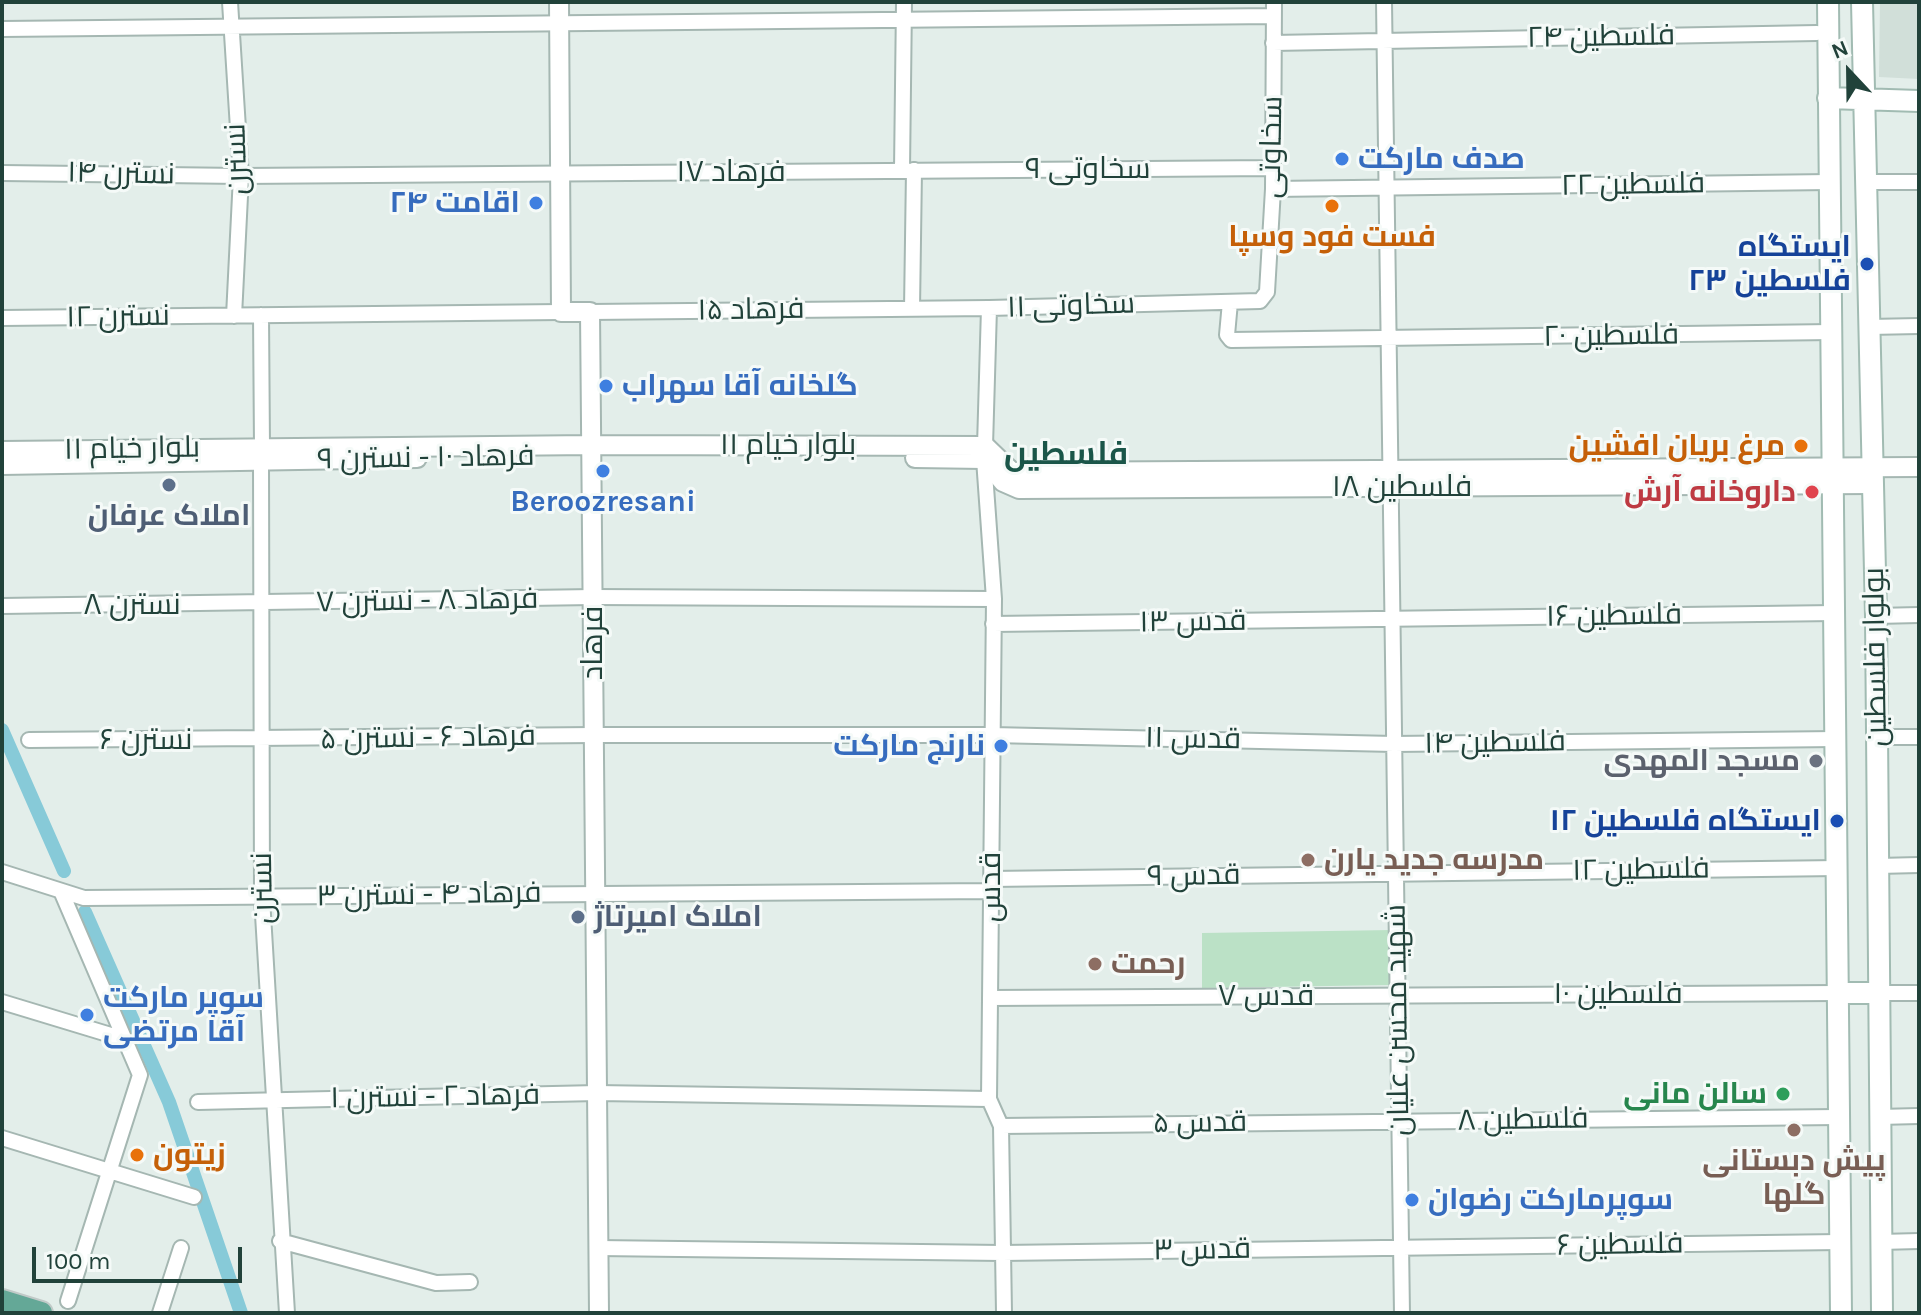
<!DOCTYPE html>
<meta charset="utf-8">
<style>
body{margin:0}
#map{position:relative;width:1921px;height:1315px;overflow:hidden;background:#e3eeea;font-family:Karla,sans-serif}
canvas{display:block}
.frame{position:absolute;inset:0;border:4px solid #21423a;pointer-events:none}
.north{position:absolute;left:1809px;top:32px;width:80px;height:80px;-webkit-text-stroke:6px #f5faf8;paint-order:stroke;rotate:338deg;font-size:22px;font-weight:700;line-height:32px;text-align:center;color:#21423a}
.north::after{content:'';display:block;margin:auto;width:28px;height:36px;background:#21423a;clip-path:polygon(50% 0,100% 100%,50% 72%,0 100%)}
.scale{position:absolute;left:32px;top:1247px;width:210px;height:36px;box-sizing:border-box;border:4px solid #21423a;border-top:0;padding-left:10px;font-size:24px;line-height:28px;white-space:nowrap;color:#21423a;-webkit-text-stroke:6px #f5faf8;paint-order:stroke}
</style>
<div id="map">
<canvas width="1921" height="1315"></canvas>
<div class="frame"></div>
<div class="north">N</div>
<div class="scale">100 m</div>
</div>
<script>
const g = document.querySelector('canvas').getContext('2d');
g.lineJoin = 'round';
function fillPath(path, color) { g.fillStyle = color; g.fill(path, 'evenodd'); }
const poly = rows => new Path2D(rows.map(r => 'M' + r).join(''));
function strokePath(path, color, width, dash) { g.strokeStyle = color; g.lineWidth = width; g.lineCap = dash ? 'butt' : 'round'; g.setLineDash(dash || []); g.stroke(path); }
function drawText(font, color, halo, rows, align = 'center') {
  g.font = font + ' Karla,Cairo,sans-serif'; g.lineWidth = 6; g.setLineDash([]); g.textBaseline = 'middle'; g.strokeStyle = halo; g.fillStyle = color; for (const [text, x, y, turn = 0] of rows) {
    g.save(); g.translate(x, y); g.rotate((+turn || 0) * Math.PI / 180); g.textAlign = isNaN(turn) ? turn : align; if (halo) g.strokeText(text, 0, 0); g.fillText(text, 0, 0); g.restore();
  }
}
const built = poly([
 [1880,2,1919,2,1919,79,1879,77]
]);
const green = poly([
 [1392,930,1393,985,1202,988,1202,933]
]);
const canal = poly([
 [2,730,64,871],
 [85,912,169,1102,241,1313]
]);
const minor = poly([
 [230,2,241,176,234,316],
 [1384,2,1402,1313],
 [2,29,1273,16],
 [1273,43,1817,33],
 [902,170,904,2],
 [2,173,241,176,1273,168],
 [1864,182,1919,182],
 [1273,189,1830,182],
 [1230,302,1227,335,1231,340,1832,332],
 [912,309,914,170],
 [590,312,989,308,1260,301,1267,292,1273,189,1274,2],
 [261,315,262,447],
 [2,318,561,312],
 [1869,327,1919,326],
 [985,446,989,308],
 [984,459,994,599,989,1099,1001,1126,1004,1313],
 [261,461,262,898,287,1313],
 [2,606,593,597,994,599],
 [1876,616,1919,615],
 [993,624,1835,613],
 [1877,737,1919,737],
 [29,740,594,735,992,735,1394,744,1836,739],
 [1878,866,1919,865],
 [2,872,84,898,991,891],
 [991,879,1838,868],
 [61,891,140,1075,68,1301],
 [1879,993,1919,993],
 [990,998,1838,993],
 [2,1002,124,1039],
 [198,1102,597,1093,989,1099],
 [1879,1117,1919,1116],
 [1001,1126,1838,1117],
 [2,1138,194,1197],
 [280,1241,436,1283,470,1282],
 [1880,1242,1919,1241],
 [598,1248,1002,1253,1840,1242],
 [160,1313,181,1248]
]);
const tertiary = poly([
 [559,2,561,312,590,312,599,1313],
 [985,446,1012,472,1919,467],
 [2,451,591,445,985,446],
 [915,458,984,459],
 [984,459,1003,482,1019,489,1873,484],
 [2,465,417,458]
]);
const secondary = poly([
 [1828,2,1841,1313],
 [1862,2,1876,616,1882,1313],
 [1828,98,1919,101],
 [1838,993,1879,993]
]);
const primary = poly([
 [2,1301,41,1313]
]);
const markers = [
 [1342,159,8,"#3f7fe0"],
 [536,203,8,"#3f7fe0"],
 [1332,206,8,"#e8710a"],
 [1867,264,8,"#1a4fb4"],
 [606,386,8,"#3f7fe0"],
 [1801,446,8,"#e8710a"],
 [603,471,8,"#3f7fe0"],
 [169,485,8,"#5c6f8a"],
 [1812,492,8,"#e0444e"],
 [1001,746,8,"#3f7fe0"],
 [1816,761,8,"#6b7280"],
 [1837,821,8,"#1a4fb4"],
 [1308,860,8,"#8d6e63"],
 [578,917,8,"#5c6f8a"],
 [1095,964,8,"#8d6e63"],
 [87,1015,8,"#3f7fe0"],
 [1783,1094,8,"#2e9e5b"],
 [1794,1130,8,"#8d6e63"],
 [137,1155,8,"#e8710a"],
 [1412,1200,8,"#3f7fe0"]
];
const streetNames = [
 ["فلسطین ۲۴",1601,37,-1],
 ["سخاوتی",1272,147,-89],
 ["نسترن",237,159,-92],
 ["سخاوتی ۹",1088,169],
 ["فرهاد ۱۷",731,172],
 ["نسترن ۱۴",121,174,1],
 ["فلسطین ۲۲",1633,185,-1],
 ["سخاوتی ۱۱",1071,306,-2],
 ["فرهاد ۱۵",751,310,-1],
 ["نسترن ۱۲",118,317,-1],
 ["فلسطین ۲۰",1611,336,-1],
 ["بلوار خیام ۱۱",788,445],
 ["بلوار خیام ۱۱",132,449,-1],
 ["فرهاد ۱۰ - نسترن ۹",426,458,-1],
 ["فلسطین ۱۸",1402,487],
 ["فرهاد ۸ - نسترن ۷",427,601,-1],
 ["نسترن ۸",132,605],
 ["فلسطین ۱۶",1614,616,-1],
 ["قدس ۱۳",1193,622,-1],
 ["فرهاد",593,643,-90],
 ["بولوار فلسطین",1876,657,-91],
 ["فرهاد ۶ - نسترن ۵",428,738,-1],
 ["قدس ۱۱",1193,739,1],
 ["نسترن ۶",146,740],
 ["فلسطین ۱۴",1495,743,-1],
 ["فلسطین ۱۲",1641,870,-1],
 ["قدس ۹",1194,876,-1],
 ["قدس",991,887,-90],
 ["نسترن",263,888,-91],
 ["فرهاد ۴ - نسترن ۳",429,895,-1],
 ["فلسطین ۱۰",1618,994],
 ["قدس ۷",1266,996],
 ["شهید محسن علیان",1398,1020,-91],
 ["فرهاد ۲ - نسترن ۱",435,1097,-1],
 ["فلسطین ۸",1523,1120,-1],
 ["قدس ۵",1200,1123,-1],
 ["فلسطین ۶",1620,1245,-1],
 ["قدس ۳",1202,1250,-1]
];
const shopNames = [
 ["صدف مارکت",1358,159],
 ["اقامت ۲۴",520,203,"right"],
 ["گلخانه آقا سهراب",622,386],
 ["Beroozresani",603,502,"center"],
 ["نارنج مارکت",985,746,"right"],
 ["سوپر مارکت",103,998],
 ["آقا مرتضی",103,1032],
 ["سوپرمارکت رضوان",1428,1200]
];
const foodNames = [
 ["فست فود وسپا",1332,237],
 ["مرغ بریان افشین",1785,446,"right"],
 ["زیتون",153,1155,"left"]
];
const transitNames = [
 ["ایستگاه",1851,247],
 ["فلسطین ۲۳",1851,281],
 ["ایستگاه فلسطین ۱۲",1821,821]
];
const healthNames = [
 ["داروخانه آرش",1796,492]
];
const serviceNames = [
 ["املاک عرفان",169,516],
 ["املاک امیرتاژ",594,917,"left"]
];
const worshipNames = [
 ["مسجد المهدی",1800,761]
];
const educationNames = [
 ["مدرسه جدید یارن",1324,860],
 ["رحمت",1111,964],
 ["پیش دبستانی",1794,1161,"center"],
 ["گلها",1794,1195,"center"]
];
const leisureNames = [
 ["سالن مانی",1767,1094]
];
const neighbourhoodNames = [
 ["فلسطین",1066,455]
];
fillPath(built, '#d1dfd9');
fillPath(green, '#bbe1c6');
strokePath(canal, '#87cad8', 14);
strokePath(minor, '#a5b7b2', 18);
strokePath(tertiary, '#a5b7b2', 22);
strokePath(secondary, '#a1bbb2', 24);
strokePath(primary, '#c1cac8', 26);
strokePath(minor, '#fff', 14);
strokePath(tertiary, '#fff', 18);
strokePath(secondary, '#fff', 20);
strokePath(primary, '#64a897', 22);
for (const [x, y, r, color] of markers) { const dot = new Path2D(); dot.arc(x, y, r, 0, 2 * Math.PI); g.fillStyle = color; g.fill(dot); strokePath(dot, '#f5faf8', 3); }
drawText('30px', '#21423a', '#f5faf8', streetNames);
drawText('bold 30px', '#366cbe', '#f5faf8', shopNames, 'left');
drawText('bold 30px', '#c56008', '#f5faf8', foodNames);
drawText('bold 30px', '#164399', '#f5faf8', transitNames, 'right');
drawText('bold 30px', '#be3a42', '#f5faf8', healthNames, 'right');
drawText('bold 30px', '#4e5e75', '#f5faf8', serviceNames);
drawText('bold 30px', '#5b616d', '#f5faf8', worshipNames, 'right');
drawText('bold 30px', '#785e54', '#f5faf8', educationNames, 'left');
drawText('bold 30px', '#27864d', '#f5faf8', leisureNames, 'right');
drawText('bold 32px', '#1b5649', '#f5faf8', neighbourhoodNames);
</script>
